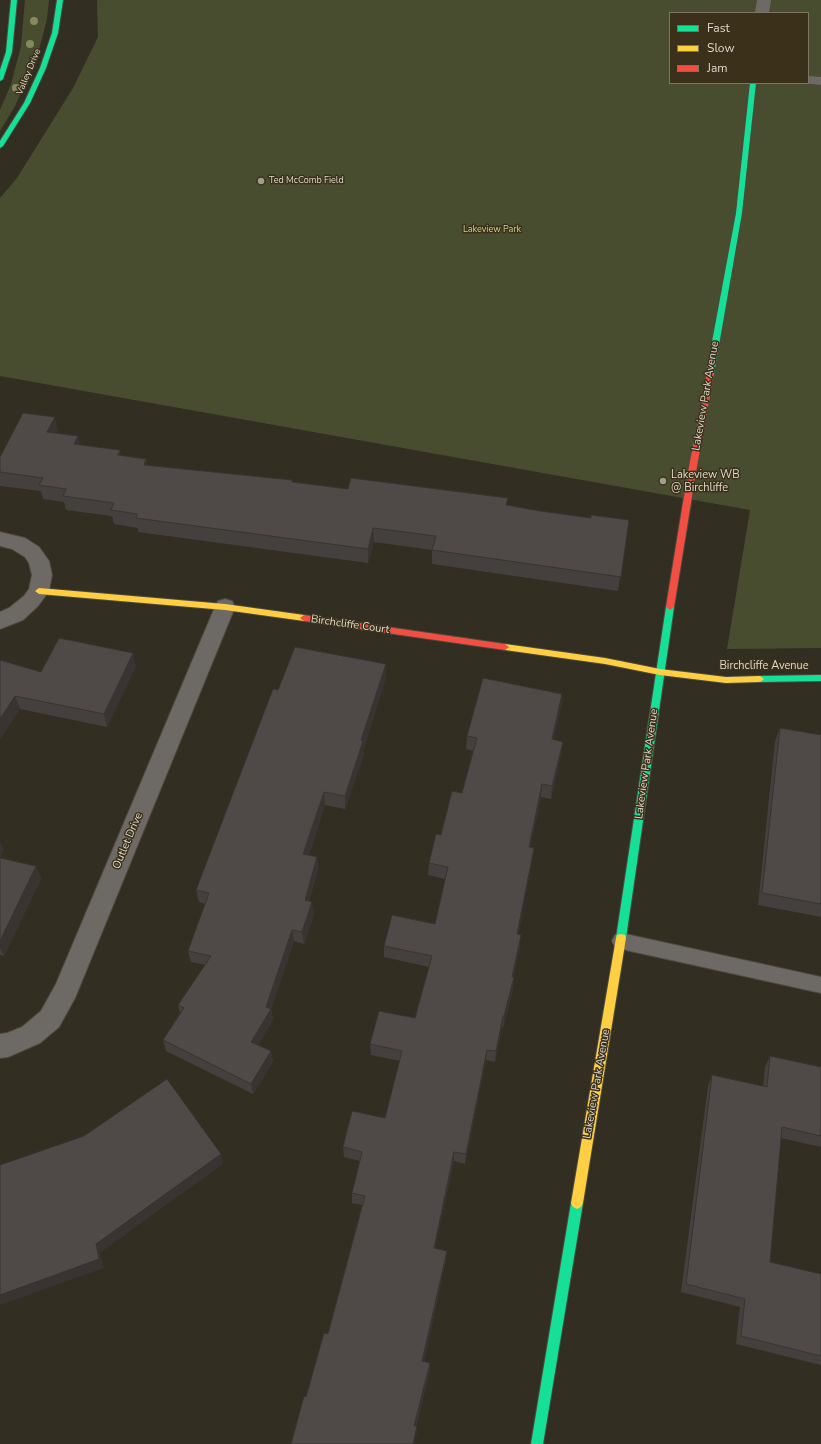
<!DOCTYPE html>
<style>
body{margin:0}
#map{position:relative;width:821px;height:1444px;overflow:hidden;background:#332e22;font-family:"Nunito Sans",sans-serif}
canvas{display:block}
.legend{position:absolute;left:669px;top:12px;width:140px;height:72px;box-sizing:border-box;background:#3b311a;border:1px solid #7d7461;margin:0;padding:5px 7px;list-style:none;font-size:12px;color:#dfd9cb}
.legend li{display:flex;align-items:center;gap:8px;height:20px}
.legend b{width:20px;border:1px solid #7d7461}
</style>
<div id="map">
<canvas width="821" height="1444"></canvas>
<ul class="legend">
<li><b style="height:5px;background:#16e098"></b>Fast</li>
<li><b style="height:5px;background:#ffcf43"></b>Slow</li>
<li><b style="height:5px;background:#f24e42"></b>Jam</li>
</ul>
</div>
<script>
const g = document.querySelector('canvas').getContext('2d');
g.lineJoin = 'round';
function fillPath(path, color) { g.fillStyle = color; g.fill(path, 'evenodd'); }
const poly = rows => new Path2D(rows.map(r => 'M' + r).join(''));
function strokePath(path, color, width, dash) { g.strokeStyle = color; g.lineWidth = width; g.lineCap = dash ? 'butt' : 'round'; g.setLineDash(dash || []); g.stroke(path); }
function drawText(font, color, halo, rows, align = 'center') {
  g.font = font + ' "Nunito Sans",sans-serif'; g.lineWidth = 3; g.setLineDash([]); g.textBaseline = 'middle'; g.strokeStyle = halo; g.fillStyle = color; for (const [text, x, y, turn = 0] of rows) {
    g.save(); g.translate(x, y); g.rotate((+turn || 0) * Math.PI / 180); g.textAlign = isNaN(turn) ? turn : align; if (halo) g.strokeText(text, 0, 0); g.fillText(text, 0, 0); g.restore();
  }
}
const green = poly([
 [25,0,49,0,47,19,42,39,35,63,15,106,0,131,0,110,11,84,21,46],
 [97,0,821,0,821,648,727,649,750,510,0,376,0,198,17,178,73,88,98,37],
 [670,13,808,13,808,83,670,83]
]);
const lane = poly([
 [621,933,821,977,821,993,621,949,615,947,612,941,615,935,621,933]
]);
const street = poly([
 [757,0,771,0,769,13,755,13,757,0],
 [808,76,821,77,821,85,803,83,808,83,808,76],
 [0,532,25,538,39,547,49,561,52,575,49,591,38,606,23,620,0,629,0,612,9,608,24,596,29,589,32,575,29,563,25,557,12,549,0,546,0,532],
 [225,599,232,601,235,607,75,998,59,1027,40,1043,8,1057,0,1058,0,1034,7,1033,22,1027,41,1011,56,984,215,607,218,601,225,599]
]);
const fast = poly([
 [11,0,17,0,12,52,3,79,0,81,0,70,6,52,11,0],
 [57,0,63,0,58,33,46,68,30,103,3,146,0,148,0,141,24,103,40,68,52,33,57,0],
 [750,83,756,83,742,213,714,374,710,376,706,374,736,213,750,83],
 [670,604,674,607,626,938,625,941,621,942,617,941,616,938,666,607,670,604],
 [821,675,821,681,760,682,756,679,760,676,821,675],
 [577,1197,581,1199,583,1203,543,1444,531,1444,571,1203,573,1199,577,1197]
]);
const slow = poly([
 [39,588,225,604,304,615,308,618,304,621,225,610,39,594,35,591,39,588],
 [505,644,605,658,660,669,726,677,760,676,764,679,760,682,726,683,660,675,605,664,505,650,501,647,505,644],
 [621,934,625,935,626,938,583,1203,581,1207,577,1209,573,1207,571,1203,616,938,617,935,621,934]
]);
const jam = poly([
 [707,372,710,372,714,374,696,472,674,607,670,610,666,607,688,472,707,372],
 [304,615,505,644,509,647,505,650,304,621,300,618,304,615]
]);
const trees = [
 [34,21],
 [30,44],
 [16,88]
];
const wall = poly([
 [58,431,57,433,80,445,121,456,147,465,292,482,348,489,508,505,540,511,591,518,629,520,618,591,432,564,432,550,374,542,368,563,138,532,138,528,114,524,112,516,66,510,64,502,43,499,41,491,0,486,0,457],
 [0,660,41,672,136,666,107,727,20,709],
 [386,677,364,748,364,754,345,809,325,805,309,855,317,857,318,870,309,901,314,914,304,944,294,941,271,1009,273,1020,258,1045,271,1051,273,1062,253,1094,166,1051,163,1040,180,1013,178,1005,205,965,191,962,188,951,205,904,199,902,196,890,278,690],
 [562,694,561,707,553,740,563,742,561,755,551,799,541,797,530,847,534,848,532,861,518,935,520,947,513,977,514,977,513,989,503,1028,502,1027,495,1062,486,1060,465,1164,454,1161,435,1248,446,1260,424,1361,430,1371,416,1426,417,1426,417,1433,306,1397,328,1334,362,1205,352,1203,352,1193,360,1161,344,1157,343,1147,385,1118,400,1061,371,1055,370,1044,415,1018,429,967,384,957,384,946,435,924,445,879,428,875,429,863,441,835,462,793,473,751,466,749,467,736],
 [780,728,821,735,821,917,758,905,775,741],
 [0,858,36,866,41,879,4,956,0,955],
 [770,1056,821,1067,821,1147,781,1138,770,1262,821,1274,821,1365,736,1344,740,1307,681,1292,708,1086,712,1075,763,1086,765,1067]
]);
const shadedWall = poly([
 [55,417,58,431,51,446,47,432],
 [78,436,81,450,74,444],
 [120,450,123,465,118,455],
 [146,459,149,473,144,465],
 [373,528,374,542,368,563,368,549],
 [133,653,136,666,107,727,104,714],
 [386,664,386,677,364,748,364,754,345,809,345,796,361,740],
 [562,694,561,707,550,752,552,739],
 [15,696,20,709,0,740,0,719],
 [563,742,561,755,551,799,552,786],
 [542,784,541,797,527,860,529,847],
 [324,792,325,805,305,867,303,854],
 [0,840,4,849,0,858],
 [534,848,532,861,516,946,517,934],
 [317,857,318,870,306,912,305,900],
 [36,866,41,879,4,956,0,948,0,941],
 [312,902,314,914,304,944,302,932],
 [292,930,294,941,271,1009,273,1020,253,1053,251,1042,266,1007],
 [521,935,520,947,511,989,512,977],
 [514,977,513,989,503,1028,504,1016],
 [503,1016,502,1027,495,1062,496,1051],
 [487,1050,486,1060,465,1164,466,1154],
 [271,1051,273,1062,253,1094,251,1084],
 [454,1152,454,1161,433,1257,434,1248],
 [221,1154,223,1164,100,1253,104,1268,0,1305,0,1295,96,1244],
 [447,1251,446,1260,422,1369,422,1361],
 [430,1363,430,1371,414,1432,414,1426],
 [417,1426,417,1433,414,1444,413,1444]
]);
const building = poly([
 [23,413,55,417,47,432,78,436,74,444,120,450,118,455,146,459,144,465,292,480,292,482,348,489,351,478,508,498,506,505,540,511,591,518,591,515,629,520,621,577,432,550,436,536,373,528,368,549,136,518,137,514,111,510,114,503,63,496,66,489,39,485,43,478,0,472,0,457,23,413],
 [59,638,133,653,104,714,15,696,0,719,0,660,41,672,59,638],
 [295,647,386,664,361,740,363,741,345,796,324,792,303,854,317,857,305,900,312,902,302,932,292,930,266,1007,271,1009,251,1042,271,1051,251,1084,163,1040,184,1008,178,1005,211,956,188,951,209,893,196,890,273,689,278,690,295,647],
 [483,678,562,694,552,739,563,742,552,786,542,784,529,847,534,848,517,934,521,935,512,977,514,977,504,1016,503,1016,496,1051,487,1050,466,1154,454,1152,434,1248,447,1251,422,1361,430,1363,414,1426,417,1426,413,1444,291,1444,304,1396,306,1397,324,1333,328,1334,365,1196,352,1193,362,1152,343,1147,352,1111,385,1118,402,1051,370,1044,379,1011,415,1018,432,956,384,946,392,915,435,924,448,867,429,863,436,834,441,835,452,791,462,793,477,738,467,736,483,678],
 [780,728,821,735,821,904,762,893,780,728],
 [0,858,36,866,0,941,0,858],
 [770,1056,821,1067,821,1136,782,1127,770,1262,821,1274,821,1356,741,1336,745,1299,686,1284,712,1075,767,1087,770,1056],
 [167,1079,221,1154,96,1244,99,1259,0,1295,0,1165,84,1136,167,1079]
]);
const markers = [
 [261,181,4,"#a39d90"],
 [663,481,4,"#a39d90"]
];
const farStreetnames = [
 ["Valley Drive",29,72,-67]
];
const farPoinames = [
 ["Ted McComb Field",269,181]
];
const farParknames = [
 ["Lakeview Park",492,230]
];
const streetNames = [
 ["Lakeview Park Avenue",706,396,-80],
 ["Birchcliffe Court",350,625,8],
 ["Birchcliffe Avenue",764,666],
 ["Lakeview Park Avenue",647,764,-82],
 ["Outlet Drive",128,841,-67],
 ["Lakeview Park Avenue",597,1084,-80]
];
const poiNames = [
 ["Lakeview WB",671,475],
 ["@ Birchliffe",671,488]
];
fillPath(green, '#494d30');
strokePath(lane, '#4d493f', 2);
strokePath(street, '#4d493f', 2);
strokePath(fast, '#4d493f', 2);
strokePath(slow, '#4d493f', 2);
strokePath(jam, '#4d493f', 2);
fillPath(lane, '#6d6965');
fillPath(street, '#6d6965');
fillPath(fast, '#16e098');
fillPath(slow, '#ffcf43');
fillPath(jam, '#f24e42');
g.fillStyle = '#86895d';
for (const [x, y] of trees) { g.beginPath(); g.arc(x, y, 4, 0, 2 * Math.PI); g.fill(); }
fillPath(wall, '#44403e');
fillPath(shadedWall, '#373432');
fillPath(building, '#4f4a48');
strokePath(building, '#373432', 1);
for (const [x, y, r, color] of markers) { const dot = new Path2D(); dot.arc(x, y, r, 0, 2 * Math.PI); g.fillStyle = color; g.fill(dot); strokePath(dot, '#3b311a', 1.5); }
drawText('9px', '#dfd9cb', '#3b311a', farStreetnames);
drawText('9px', '#dfd9cb', '#3b311a', farPoinames, 'left');
drawText('9px', '#c9d38e', '#3b311a', farParknames);
drawText('11px', '#dfd9cb', '#3b311a', streetNames);
drawText('11px', '#dfd9cb', '#3b311a', poiNames, 'left');
</script>
